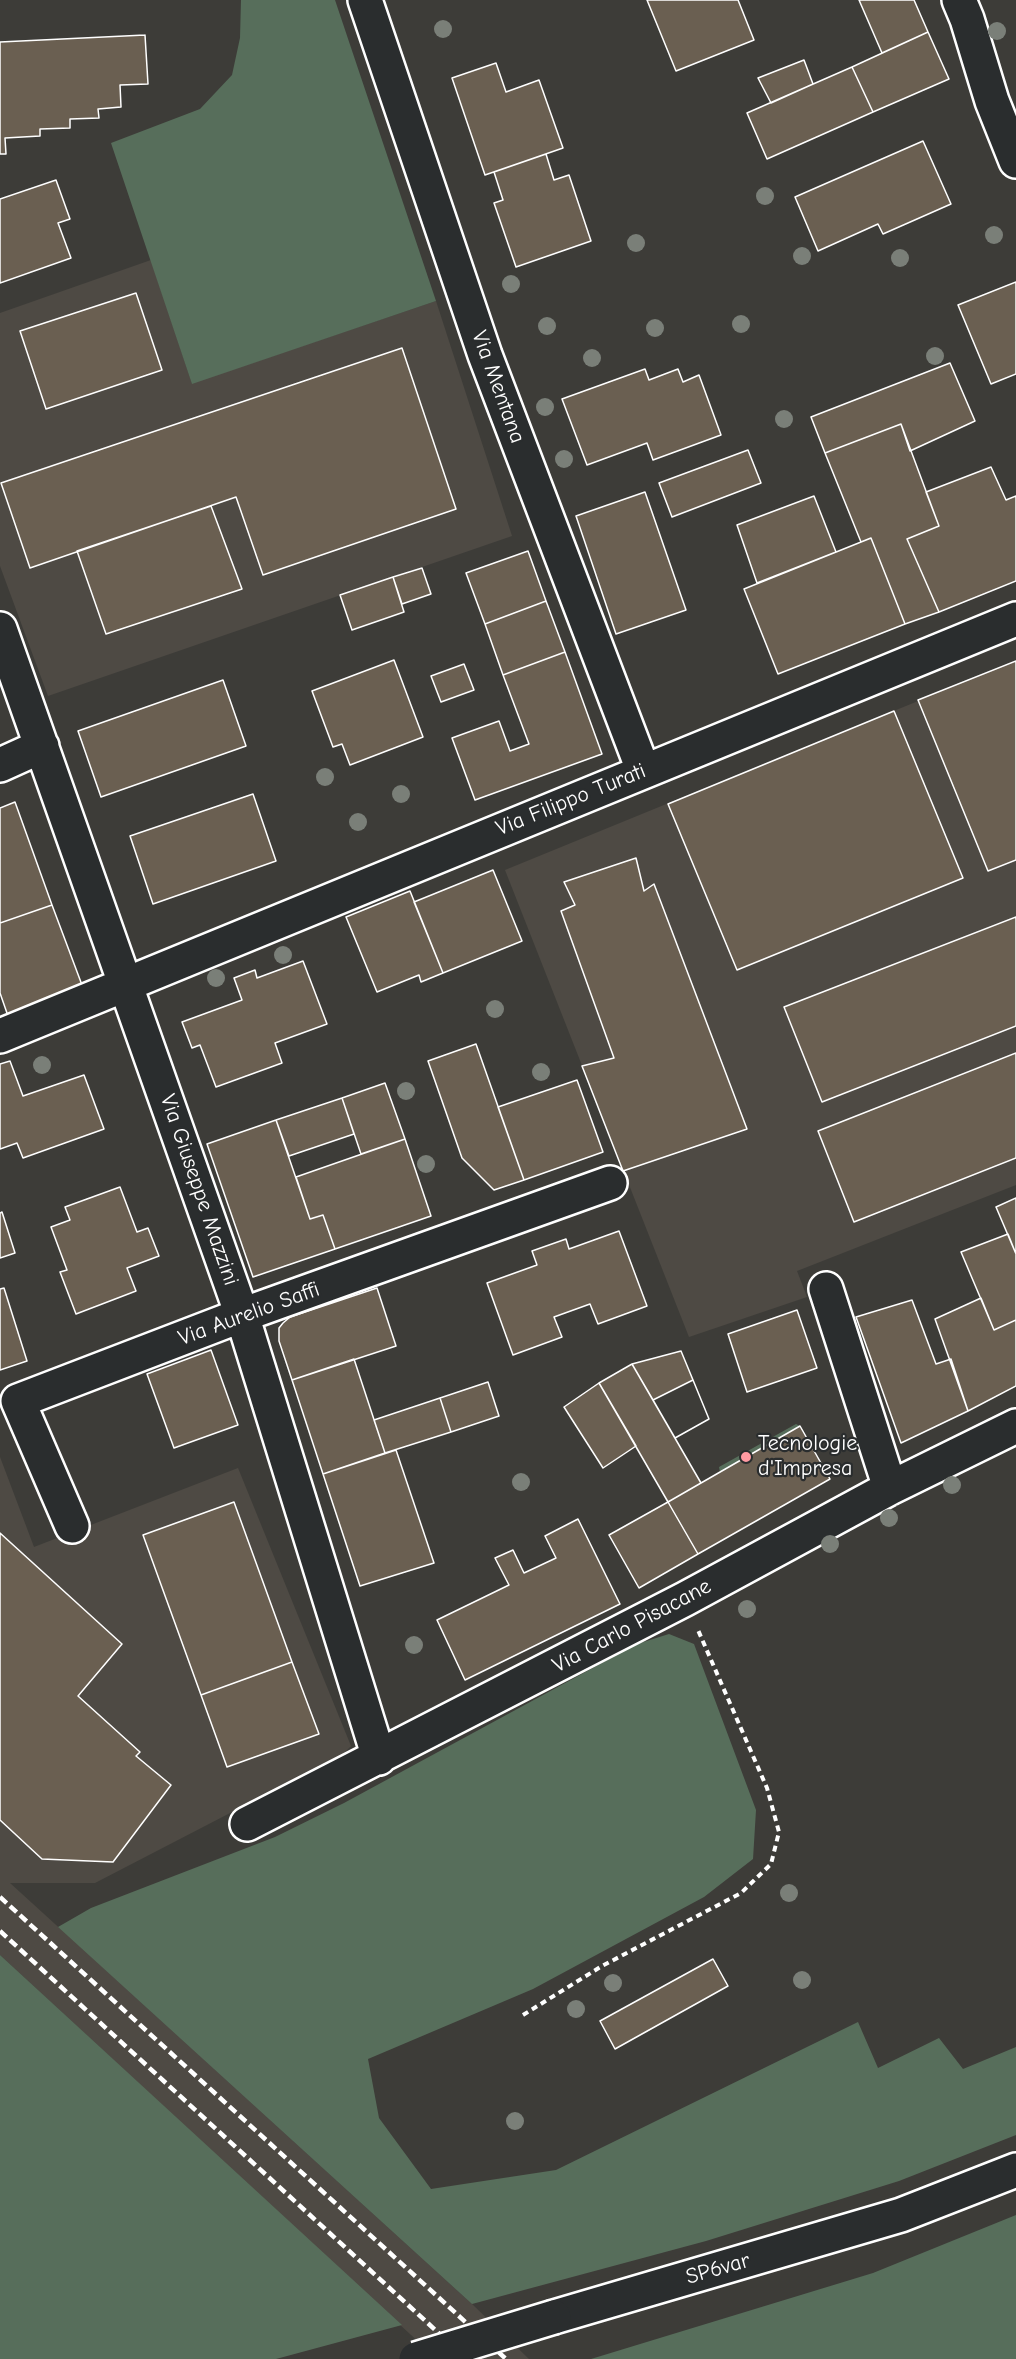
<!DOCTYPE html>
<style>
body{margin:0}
canvas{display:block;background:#3d3c38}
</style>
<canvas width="1016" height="2359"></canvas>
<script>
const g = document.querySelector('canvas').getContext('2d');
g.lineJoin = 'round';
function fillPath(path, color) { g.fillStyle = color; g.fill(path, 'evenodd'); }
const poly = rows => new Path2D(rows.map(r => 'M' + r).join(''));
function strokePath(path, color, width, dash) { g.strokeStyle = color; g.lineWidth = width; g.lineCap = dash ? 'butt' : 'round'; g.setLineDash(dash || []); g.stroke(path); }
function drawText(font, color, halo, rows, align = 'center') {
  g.font = font + ' "Comic Neue",sans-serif'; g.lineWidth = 4.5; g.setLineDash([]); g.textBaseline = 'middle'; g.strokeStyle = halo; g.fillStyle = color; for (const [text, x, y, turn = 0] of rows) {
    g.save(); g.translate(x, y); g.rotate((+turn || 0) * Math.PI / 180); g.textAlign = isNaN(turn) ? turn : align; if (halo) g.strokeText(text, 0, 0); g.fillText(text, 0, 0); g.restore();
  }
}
const built = poly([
 [151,260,192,383,436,301,512,536,48,696,0,566,0,313],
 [1016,661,1016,1185,797,1271,807,1297,689,1337,505,870],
 [0,1457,34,1547,238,1468,351,1746,342,1755,95,1883,10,1883,472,2304,529,2359,437,2359,0,1955]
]);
const green = poly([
 [241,0,335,0,436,301,192,384,111,143,200,109,232,75,240,38],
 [796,1424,800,1426,720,1472,719,1467],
 [669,1634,694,1644,756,1810,753,1859,704,1897,533,1989,368,2059,379,2118,431,2189,556,2170,858,2022,878,2068,939,2038,963,2069,1016,2047,1016,2135,899,2181,706,2241,472,2304,58,1927,91,1908,275,1837,344,1803,637,1644],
 [0,1955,402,2325,276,2359,0,2359],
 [1016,2215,1016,2359,591,2359,873,2273]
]);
const building = poly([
 [647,0,738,0,754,40,676,71,647,0],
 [859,0,914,0,928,32,882,53,859,0],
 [928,32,949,79,873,112,852,67,928,32],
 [145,35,148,84,120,85,121,107,98,109,99,118,70,119,70,128,40,129,40,136,5,138,6,154,0,154,0,42,145,35],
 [804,60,813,84,771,103,758,78,804,60],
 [496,63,506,92,539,80,563,148,485,175,452,78,496,63],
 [852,67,873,112,767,159,747,113,852,67],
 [923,141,951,204,883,234,878,224,818,251,795,197,923,141],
 [546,154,554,180,569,175,591,241,516,267,494,203,503,200,494,172,546,154],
 [56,180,70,219,58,223,71,258,0,283,0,199,56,180],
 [1016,282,1016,374,991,384,958,305,1016,282],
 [136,293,162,370,46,409,20,331,136,293],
 [402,348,456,509,263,575,236,497,30,568,1,483,402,348],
 [950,363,975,421,910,451,901,424,825,453,811,417,950,363],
 [645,369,649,380,678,369,683,382,699,375,721,435,653,460,647,443,587,465,562,399,645,369],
 [901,424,939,526,907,539,939,612,905,624,871,538,861,542,825,453,901,424],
 [748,450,761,483,672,517,659,483,748,450],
 [991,467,1006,500,1016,496,1016,581,939,612,907,539,939,526,926,492,991,467],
 [645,492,686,610,616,634,576,516,645,492],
 [814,496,836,552,757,583,737,525,814,496],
 [211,506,242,589,106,634,77,551,211,506],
 [871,538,905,624,778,674,744,589,871,538],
 [528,551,546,601,485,624,466,573,528,551],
 [422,568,431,594,402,604,393,577,422,568],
 [393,577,404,612,352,630,340,595,393,577],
 [546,601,565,652,503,675,485,624,546,601],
 [565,652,602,754,475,800,452,738,499,721,510,751,529,744,503,675,565,652],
 [394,660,423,737,350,765,342,744,333,747,312,691,394,660],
 [1016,661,1016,860,988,871,918,700,1016,661],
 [464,664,474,690,441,702,431,676,464,664],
 [223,680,246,746,101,797,78,731,223,680],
 [894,711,963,878,737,970,668,804,894,711],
 [253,794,276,861,153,904,130,836,253,794],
 [15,802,52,905,0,923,0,808,15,802],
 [636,858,644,891,654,884,747,1129,623,1171,582,1066,614,1058,561,911,575,905,564,882,636,858],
 [493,870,522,941,443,973,414,902,493,870],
 [410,891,443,973,421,982,419,975,377,992,346,917,410,891],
 [52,905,82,985,8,1016,0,993,0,923,52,905],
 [1016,917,1016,1026,822,1102,784,1007,1016,917],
 [303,961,327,1024,275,1043,282,1063,216,1087,200,1045,192,1048,182,1022,242,1000,234,978,255,970,257,978,303,961],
 [476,1044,524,1180,494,1190,462,1158,428,1061,476,1044],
 [1016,1053,1016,1158,854,1222,818,1131,1016,1053],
 [10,1061,23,1096,84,1075,104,1129,23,1158,17,1143,0,1149,0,1064,10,1061],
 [577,1080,603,1152,524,1180,498,1107,577,1080],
 [385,1083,405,1139,361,1154,342,1098,385,1083],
 [342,1098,354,1134,289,1156,276,1120,342,1098],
 [276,1120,310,1219,323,1215,335,1249,253,1277,207,1144,276,1120],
 [405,1139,431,1216,335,1249,323,1215,310,1219,296,1177,405,1139],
 [120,1187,137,1232,148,1228,159,1256,127,1268,136,1291,76,1314,60,1272,67,1270,51,1227,70,1220,65,1207,120,1187],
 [1016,1198,1016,1254,996,1207,1016,1198],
 [2,1212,15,1253,0,1258,0,1213,2,1212],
 [619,1231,647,1306,598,1324,590,1304,554,1317,562,1337,513,1355,487,1283,537,1265,532,1251,566,1239,569,1249,619,1231],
 [1008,1234,1016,1254,1016,1320,994,1330,961,1252,1008,1234],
 [4,1288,27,1361,0,1370,0,1289,4,1288],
 [377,1288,396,1346,292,1380,279,1341,279,1328,283,1323,290,1317,377,1288],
 [981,1298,994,1330,1016,1320,1016,1386,968,1411,935,1319,981,1298],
 [912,1300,936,1364,951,1359,968,1411,901,1443,856,1317,912,1300],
 [797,1310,817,1368,747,1392,728,1334,797,1310],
 [211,1350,238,1425,174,1448,147,1374,211,1350],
 [681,1351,693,1380,653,1400,632,1364,681,1351],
 [354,1359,385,1453,323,1474,292,1380,354,1359],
 [632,1364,701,1483,668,1502,599,1383,632,1364],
 [693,1380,709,1419,675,1438,653,1400,693,1380],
 [693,1380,709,1419,675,1438,653,1400,693,1380],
 [488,1382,499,1416,451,1432,440,1398,488,1382],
 [599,1383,636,1446,603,1468,564,1407,599,1383],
 [440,1398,451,1432,385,1453,374,1420,440,1398],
 [800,1426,830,1479,698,1554,668,1502,800,1426],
 [396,1450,434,1563,360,1586,323,1474,396,1450],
 [234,1502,292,1662,201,1695,143,1535,234,1502],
 [668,1502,698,1554,639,1588,609,1535,668,1502],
 [578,1519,620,1604,465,1680,437,1620,509,1585,495,1558,513,1550,524,1573,556,1558,545,1536,578,1519],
 [0,1533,122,1644,78,1696,140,1752,136,1756,171,1785,113,1862,42,1859,0,1820,0,1533],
 [292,1662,319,1734,227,1767,201,1695,292,1662],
 [713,1959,728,1986,615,2049,600,2021,713,1959]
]);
const path = poly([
 [523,2015,602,1966,741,1893,771,1864,779,1832,767,1788,698,1630]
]);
const street = poly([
 [365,0,485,355,643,770],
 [0,629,242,1315,379,1758],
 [0,765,42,746],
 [0,1036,1016,619],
 [826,1289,890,1488],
 [72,1526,18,1401,242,1315,610,1183],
 [247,1824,685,1599,890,1488,1016,1426]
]);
const secondary = poly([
 [959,0,967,19,992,101,1016,161],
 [554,2317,901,2215,1016,2170]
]);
const rail = poly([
 [0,1897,506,2359],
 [0,1931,467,2359]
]);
const secondaryBridge = poly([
 [416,2359,554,2317]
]);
const trees = [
 [443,29],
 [997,31],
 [765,196],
 [994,235],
 [636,243],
 [802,256],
 [900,258],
 [511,284],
 [741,324],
 [547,326],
 [655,328],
 [935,356],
 [592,358],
 [545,407],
 [784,419],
 [564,459],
 [325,777],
 [401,794],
 [358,822],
 [283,955],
 [216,978],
 [495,1009],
 [42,1065],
 [541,1072],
 [406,1091],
 [426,1164],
 [521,1482],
 [952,1485],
 [889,1518],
 [830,1544],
 [747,1609],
 [414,1645],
 [789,1893],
 [802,1980],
 [613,1983],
 [576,2009],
 [515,2121]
];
const markers = [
 [746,1457,6,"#ff9aa2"]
];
const streetNames = [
 ["Via Mentana",498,387,70],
 ["Via Filippo Turati",571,800,-22],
 ["Via Giuseppe Mazzini",199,1190,71],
 ["Via Aurelio Saffi",249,1314,-20],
 ["Via Carlo Pisacane",632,1626,-28],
 ["SP6var",718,2269,-16]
];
const poiNames = [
 ["Tecnologie",758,1444],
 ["d'Impresa",758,1469]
];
fillPath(built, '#4e4a44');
fillPath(green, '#576e5b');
fillPath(building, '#6a5f51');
strokePath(building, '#fff', 1.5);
strokePath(street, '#fff', 38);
strokePath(secondary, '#fff', 38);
strokePath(path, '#fff', 4, [6, 4.5]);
strokePath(street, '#2a2d2e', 33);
strokePath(secondary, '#2a2d2e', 33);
strokePath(rail, '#fff', 4.5, [9, 4.5]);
strokePath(secondaryBridge, '#fff', 38, []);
strokePath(secondaryBridge, '#2a2d2e', 33);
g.fillStyle = '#7a7f78';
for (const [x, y] of trees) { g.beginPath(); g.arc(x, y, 9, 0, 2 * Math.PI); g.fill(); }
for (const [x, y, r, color] of markers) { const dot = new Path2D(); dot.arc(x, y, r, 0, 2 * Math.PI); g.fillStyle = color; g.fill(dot); strokePath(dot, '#2a2d2e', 2); }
drawText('22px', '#fff', '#2a2d2e', streetNames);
drawText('22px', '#fff', '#2a2d2e', poiNames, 'left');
</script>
